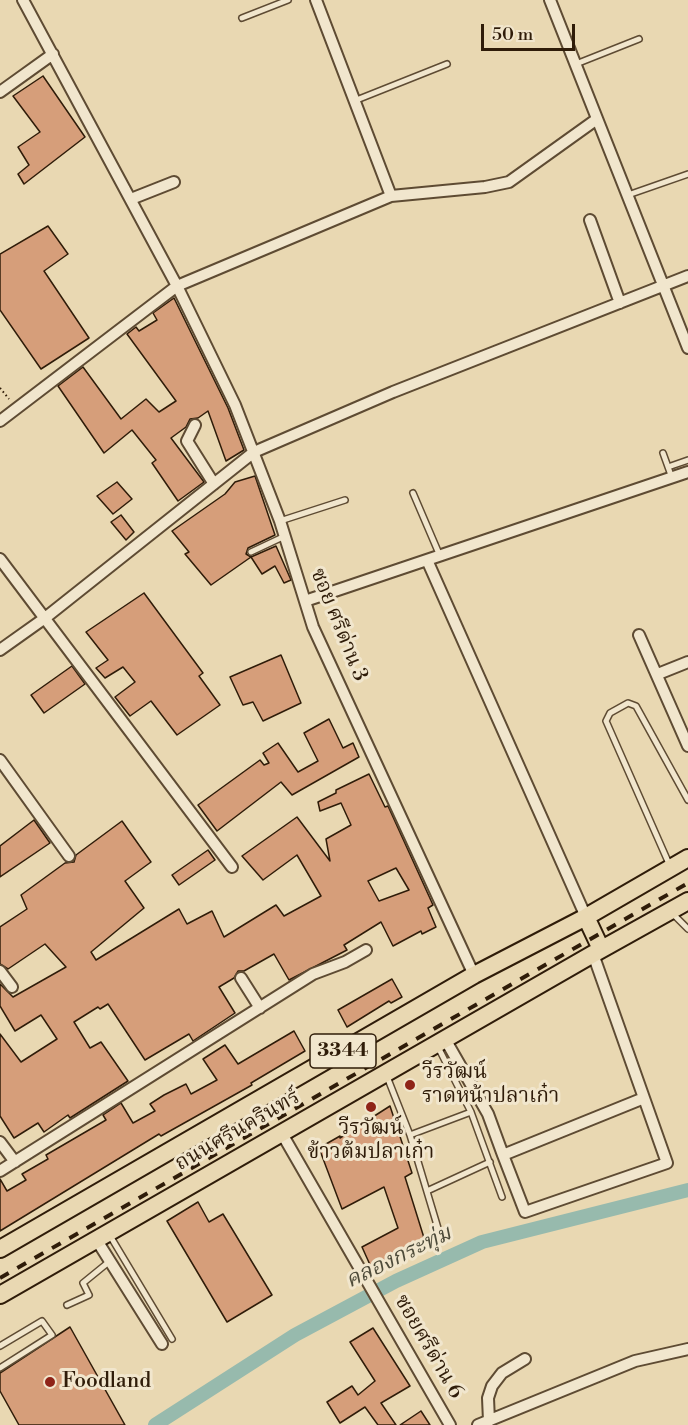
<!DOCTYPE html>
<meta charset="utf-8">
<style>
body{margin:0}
#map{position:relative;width:688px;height:1425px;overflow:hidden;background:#e9d8b2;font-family:"Libre Bodoni",serif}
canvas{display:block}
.scale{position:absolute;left:481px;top:24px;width:94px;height:27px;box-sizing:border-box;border:3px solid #2f1c09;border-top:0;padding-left:8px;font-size:18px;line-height:21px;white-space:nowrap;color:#2f1c09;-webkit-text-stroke:4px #f1e6cd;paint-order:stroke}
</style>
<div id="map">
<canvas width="688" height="1425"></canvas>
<div class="scale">50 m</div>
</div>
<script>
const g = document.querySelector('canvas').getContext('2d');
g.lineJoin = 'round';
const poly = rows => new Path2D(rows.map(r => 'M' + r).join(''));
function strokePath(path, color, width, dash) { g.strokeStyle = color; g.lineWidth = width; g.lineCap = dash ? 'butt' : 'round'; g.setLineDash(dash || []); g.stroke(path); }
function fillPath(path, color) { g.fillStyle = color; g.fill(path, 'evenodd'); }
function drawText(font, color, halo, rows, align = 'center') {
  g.font = font + ' "Libre Bodoni","Noto Serif Thai",serif'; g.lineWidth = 6; g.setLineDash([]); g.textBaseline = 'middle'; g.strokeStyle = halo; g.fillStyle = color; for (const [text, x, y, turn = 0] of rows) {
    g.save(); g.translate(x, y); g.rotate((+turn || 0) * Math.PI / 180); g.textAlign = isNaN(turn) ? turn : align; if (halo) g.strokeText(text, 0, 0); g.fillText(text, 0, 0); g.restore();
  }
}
const canal = poly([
 [155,1425,295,1335,396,1281,482,1242,688,1190]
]);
const building = poly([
 [43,76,85,137,24,184,18,174,29,165,18,147,40,132,13,96,43,76],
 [48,226,68,254,44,271,89,338,41,369,0,310,0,254,48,226],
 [174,298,228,408,244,450,226,461,208,411,198,418,190,419,186,427,171,438,204,482,178,501,152,463,156,460,132,430,104,453,58,386,83,367,121,419,146,399,159,412,176,401,127,334,136,327,139,331,157,320,153,313,174,298],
 [255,476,275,535,248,548,246,554,251,557,211,585,185,554,189,552,172,531,225,494,235,482,255,476],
 [117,482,132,499,113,514,97,496,117,482],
 [121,515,134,532,126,540,111,522,121,515],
 [276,546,291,580,284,583,275,566,262,574,251,557,276,546],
 [144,593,203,673,199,676,220,705,177,735,151,701,130,716,115,697,135,682,123,667,105,678,96,668,108,660,86,632,144,593],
 [281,655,301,703,263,721,253,702,243,705,230,677,281,655],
 [72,666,85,684,44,713,31,695,72,666],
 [329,719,343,748,353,743,359,757,292,795,281,782,217,831,198,805,260,760,264,765,269,763,263,753,278,743,298,772,318,761,304,733,329,719],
 [369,774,385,807,388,806,433,905,428,908,436,927,422,934,421,931,393,946,381,922,344,945,347,950,289,980,274,954,244,971,238,971,234,978,219,987,235,1013,193,1041,189,1034,145,1060,108,1004,100,1009,98,1007,74,1022,90,1048,101,1042,128,1081,70,1118,68,1115,44,1132,38,1123,14,1138,0,1116,0,1034,21,1062,57,1039,41,1015,15,1031,0,1006,0,984,13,997,66,967,45,944,8,969,0,964,0,927,27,909,21,895,65,863,74,862,76,855,122,821,151,862,125,881,144,908,91,952,96,960,179,909,187,924,212,911,224,937,276,905,284,916,321,896,297,855,263,880,242,856,297,817,330,861,326,839,351,825,341,803,320,811,318,802,336,793,336,790,369,774],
 [396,868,409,890,379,901,368,881,396,868],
 [34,820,50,843,0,877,0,846,34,820],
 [208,850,215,860,179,885,172,875,208,850],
 [392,979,402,997,391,1003,389,1001,347,1027,338,1010,392,979],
 [294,1031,305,1051,251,1083,252,1085,161,1136,159,1134,0,1231,0,1179,7,1191,26,1180,22,1174,48,1159,46,1155,106,1120,103,1115,121,1103,133,1123,155,1111,150,1104,164,1095,186,1084,191,1094,217,1080,203,1059,225,1045,238,1064,294,1031],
 [390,1106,412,1173,405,1177,425,1241,371,1267,362,1247,398,1228,384,1187,342,1209,319,1148,340,1136,340,1138,390,1106],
 [198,1202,209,1222,223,1214,272,1295,227,1322,167,1221,198,1202],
 [70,1327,125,1425,19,1425,0,1391,0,1373,70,1327],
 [373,1328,410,1386,381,1403,396,1425,378,1425,365,1407,340,1423,327,1402,352,1386,358,1395,375,1381,350,1342,373,1328],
 [421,1411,430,1425,400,1425,421,1411]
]);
const path = poly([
 [0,388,9,399]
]);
const lane = poly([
 [242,18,288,0],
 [576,64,639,39],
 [354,101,447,64],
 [628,195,688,174],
 [663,453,672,478],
 [668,467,688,460],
 [413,493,440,556],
 [280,521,345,500],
 [251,552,285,536],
 [670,866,606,721,610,713,628,703,636,706,688,800],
 [671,912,688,929],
 [437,1045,471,1112,502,1197],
 [386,1074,410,1135,440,1235],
 [410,1135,471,1112],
 [427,1191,490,1162],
 [109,1234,172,1339],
 [67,1305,89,1295,83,1283,110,1261],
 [0,1346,42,1321,52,1335,0,1368]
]);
const street = poly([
 [23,0,177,286,235,405,280,521,313,627,474,975],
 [316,0,391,196],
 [550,0,688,348],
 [0,92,53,54],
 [131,199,174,182],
 [590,220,620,303],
 [0,421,177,286,391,196,485,187,509,182,597,119],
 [195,425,187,441,214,484],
 [0,559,232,867],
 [427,560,586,917],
 [305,601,688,472],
 [639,635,688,746],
 [0,650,45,618,254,452,393,392,688,276],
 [658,674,688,662],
 [0,760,69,856],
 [0,971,12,987],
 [241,978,260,1008],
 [445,1039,488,1114,503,1155,644,1098],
 [281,1132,450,1425],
 [0,1142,15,1162],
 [503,1155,525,1212,667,1163,593,954],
 [0,1171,313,974,345,962,366,950],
 [96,1239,162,1344],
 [489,1421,488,1398,492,1386,502,1373,525,1359],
 [478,1425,635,1361,688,1349]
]);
const primary = poly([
 [586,917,601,949],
 [0,1249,474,975,586,917,688,858],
 [0,1295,593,954,688,901]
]);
const rail = poly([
 [0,1278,688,883]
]);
const markers = [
 [410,1085,6,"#8f2418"],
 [371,1107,6,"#8f2418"],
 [50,1382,6,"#8f2418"]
];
const shields = [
 [343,1051,66]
];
const shieldNames = [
 ["3344",343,1051]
];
const streetNames = [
 ["ซอย ศรีด่าน 3",338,625,68],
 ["ถนนศรีนครินทร์",238,1131,-30],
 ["ซอยศรีด่าน 6",428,1347,60]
];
const poiNames = [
 ["วีรวัฒน์",422,1073],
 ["ราดหน้าปลาเก๋า",422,1097],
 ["วีรวัฒน์",371,1129,"center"],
 ["ข้าวต้มปลาเก๋า",371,1153,"center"],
 ["Foodland",62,1382]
];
const waterNames = [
 ["คลองกระทุ่ม",399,1258,-26]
];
strokePath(canal, '#97baad', 14);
fillPath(building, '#d69e7a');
strokePath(building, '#2f1c09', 1.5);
strokePath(lane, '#5e4b33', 8);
strokePath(street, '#5e4b33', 14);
strokePath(primary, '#2f1c09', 20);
strokePath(path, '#2f1c09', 2, [1.5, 3]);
strokePath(lane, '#f1e6cd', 5);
strokePath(street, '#f1e6cd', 10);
strokePath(primary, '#e9d8b2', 16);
strokePath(rail, '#2f1c09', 4, [10, 10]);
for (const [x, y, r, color] of markers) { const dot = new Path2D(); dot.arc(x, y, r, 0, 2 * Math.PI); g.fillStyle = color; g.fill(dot); strokePath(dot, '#f1e6cd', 2); }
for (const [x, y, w] of shields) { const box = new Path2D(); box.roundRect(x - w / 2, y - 17, w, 34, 4.5); g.fillStyle = '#f1e6cd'; g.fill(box); strokePath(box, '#2f1c09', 1.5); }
drawText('bold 20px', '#2f1c09', null, shieldNames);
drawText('21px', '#2f1c09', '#f1e6cd', streetNames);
drawText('21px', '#2f1c09', '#f1e6cd', poiNames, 'left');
drawText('italic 22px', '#4e4b3a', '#f1e6cd', waterNames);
</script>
